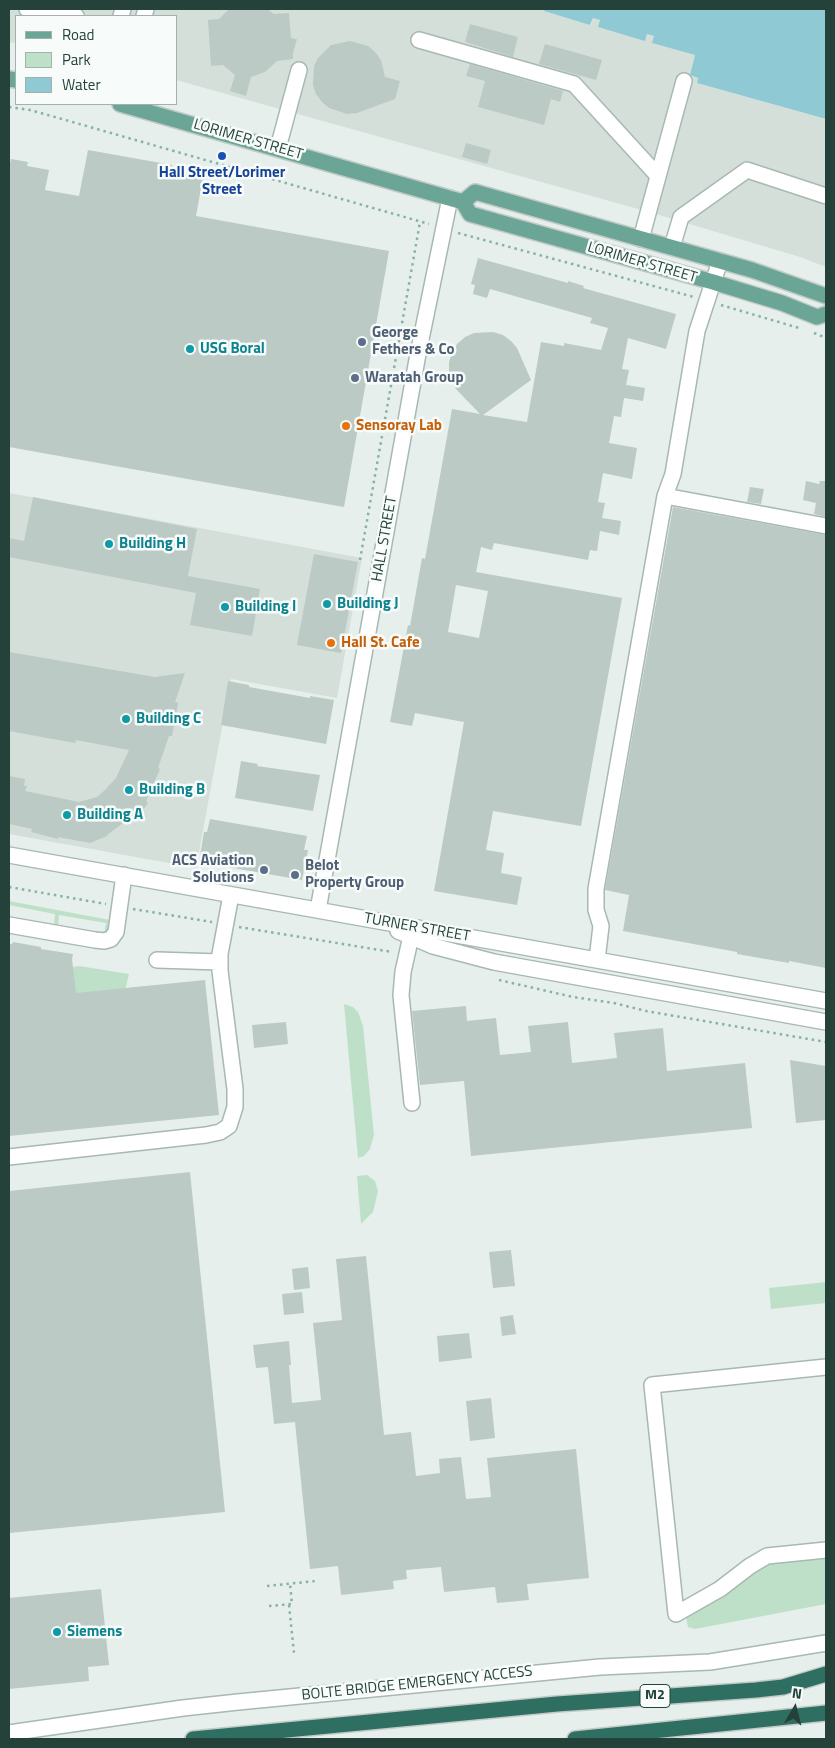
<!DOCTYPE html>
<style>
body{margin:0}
#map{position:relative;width:835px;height:1748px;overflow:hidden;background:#e6efeb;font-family:"Titillium Web",sans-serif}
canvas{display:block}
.frame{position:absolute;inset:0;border:10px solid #24423a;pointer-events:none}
.legend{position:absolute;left:15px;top:15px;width:162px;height:90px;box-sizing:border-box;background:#f7fbf9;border:1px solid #a3b1ad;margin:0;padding:6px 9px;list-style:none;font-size:15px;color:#24423a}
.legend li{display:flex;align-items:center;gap:10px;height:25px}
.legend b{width:25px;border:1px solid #a3b1ad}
.north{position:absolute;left:770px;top:1683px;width:50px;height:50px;-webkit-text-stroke:4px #f7fbf9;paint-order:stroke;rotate:8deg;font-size:14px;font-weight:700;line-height:20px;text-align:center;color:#24423a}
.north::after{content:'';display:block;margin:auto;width:18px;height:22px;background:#24423a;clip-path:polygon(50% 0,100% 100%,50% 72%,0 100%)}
</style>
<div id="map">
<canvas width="835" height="1748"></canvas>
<div class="frame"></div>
<ul class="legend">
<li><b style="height:6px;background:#6aa596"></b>Road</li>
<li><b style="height:14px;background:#bfe0c8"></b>Park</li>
<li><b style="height:14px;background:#8ec9d4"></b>Water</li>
</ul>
<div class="north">N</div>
</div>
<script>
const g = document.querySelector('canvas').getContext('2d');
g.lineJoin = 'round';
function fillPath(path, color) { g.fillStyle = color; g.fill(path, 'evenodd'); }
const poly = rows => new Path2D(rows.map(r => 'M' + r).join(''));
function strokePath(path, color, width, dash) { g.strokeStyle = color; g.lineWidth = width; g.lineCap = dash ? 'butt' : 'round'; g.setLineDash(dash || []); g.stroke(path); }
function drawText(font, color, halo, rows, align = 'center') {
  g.font = font + ' "Titillium Web",sans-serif'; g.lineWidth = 5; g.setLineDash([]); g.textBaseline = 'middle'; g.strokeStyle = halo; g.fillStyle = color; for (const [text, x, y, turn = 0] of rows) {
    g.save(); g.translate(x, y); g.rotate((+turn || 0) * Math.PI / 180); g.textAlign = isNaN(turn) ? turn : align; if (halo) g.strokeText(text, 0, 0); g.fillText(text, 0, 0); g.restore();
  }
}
const built = poly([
 [9,9,545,9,544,11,591,25,593,18,600,20,599,27,645,40,647,34,654,36,653,43,695,55,690,75,698,78,697,83,826,119,826,267,800,257,656,214,176,80,176,16,16,16,16,43,9,42],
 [9,493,362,558,337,698,231,679,196,868,9,834]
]);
const green = poly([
 [9,901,110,920,108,935,104,934,106,923,59,915,58,926,54,925,55,914,9,905],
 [79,966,129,974,125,991,75,996,72,967],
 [344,1004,353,1007,358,1012,363,1026,374,1135,370,1149,364,1156,358,1158],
 [367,1175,375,1181,378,1191,373,1212,361,1224,357,1176],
 [826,1282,826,1303,771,1309,769,1288],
 [826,1557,826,1604,695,1629,688,1627,686,1617,763,1564]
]);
const water = poly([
 [545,9,826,9,826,119,697,83,698,78,690,75,695,55,652,43,654,36,647,34,645,41,598,27,600,20,593,18,590,25,544,11]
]);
const building = poly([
 [229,9,267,9,274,14,289,13,291,38,297,39,293,53,293,59,277,61,265,72,251,77,246,96,230,91,235,75,223,65,211,66,208,20,219,19],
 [470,24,518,37,513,57,465,42],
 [350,41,368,46,375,52,381,60,385,77,400,81,395,99,357,113,347,114,329,108,322,102,316,94,313,85,314,66,318,58,331,45],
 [545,44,602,60,596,80,539,64],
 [470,64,563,91,560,102,551,99,544,125,478,107,485,81,466,76],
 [466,143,491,150,487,164,462,157],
 [88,150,172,165,171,171,203,177,196,216,389,251,344,507,9,447,9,163,10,163,11,159,28,162,27,166,49,170,45,190,79,196],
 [478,258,568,283,568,281,584,286,583,288,676,314,666,349,628,338,622,369,629,370,626,385,645,388,643,401,624,398,621,417,614,416,609,443,637,448,632,479,603,473,598,502,605,503,602,518,621,521,619,535,600,531,597,551,590,550,588,560,494,543,492,550,481,547,476,572,622,598,581,826,493,811,486,850,504,853,501,873,522,877,517,905,434,891,464,722,415,713,412,726,390,722,408,625,410,626,422,558,425,559,452,409,480,414,456,389,452,382,449,372,449,362,452,353,457,344,465,337,474,333,493,332,503,335,511,341,517,348,531,380,483,415,527,422,541,342,564,346,564,343,601,350,608,328,590,323,592,318,490,289,487,298,473,294,475,285,471,284],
 [456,585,488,591,479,638,448,632],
 [806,481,819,484,820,481,826,481,826,517,814,514,816,503,803,500],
 [750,487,764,489,761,504,747,502],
 [33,497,197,529,188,576,260,589,252,636,190,625,196,593,9,557,9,538,24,541],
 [673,507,826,535,826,968,789,961,789,963,737,954,737,952,623,931,629,895,605,890],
 [314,554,358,562,341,653,297,645],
 [9,652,155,677,185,673,175,702,178,703,172,736,169,736,158,768,160,769,146,801,148,803,140,814,138,812,107,835,107,836,90,843,58,837,58,839,31,832,32,829,9,824,9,776,25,779,24,786,27,786,25,791,79,802,97,797,105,790,116,778,129,750,76,740,75,743,9,731],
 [228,681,249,685,249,687,310,698,310,696,334,700,326,744,221,725],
 [241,761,258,764,257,766,320,775,313,811,235,798],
 [210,819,307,836,304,850,308,850,302,880,199,862,204,832,207,832],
 [13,942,41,947,41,949,73,954,72,959,76,993,205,980,219,1115,9,1136,9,944,12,944],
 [466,1006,467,1021,496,1018,500,1055,531,1052,528,1026,568,1022,572,1063,617,1058,614,1033,663,1028,667,1071,745,1063,752,1128,471,1156,464,1081,420,1085,412,1011],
 [286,1022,288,1044,254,1048,252,1025],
 [790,1060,826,1066,826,1120,796,1123],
 [190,1172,225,1512,9,1533,9,1191],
 [511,1250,515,1286,493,1288,489,1252],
 [366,1256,384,1435,411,1432,416,1476,440,1473,439,1459,461,1457,466,1499,491,1497,487,1458,576,1449,589,1578,527,1584,529,1600,497,1603,495,1587,444,1592,441,1567,406,1570,407,1579,393,1581,394,1589,341,1595,338,1566,310,1569,295,1422,274,1424,268,1367,256,1368,253,1345,289,1341,291,1365,289,1365,292,1403,321,1400,313,1323,342,1320,336,1259],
 [308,1267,310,1288,294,1290,292,1269],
 [302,1292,304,1313,284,1315,282,1294],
 [513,1315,516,1334,502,1336,500,1317],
 [469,1333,472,1358,439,1362,437,1336],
 [491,1398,495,1438,470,1441,466,1401],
 [101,1589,109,1665,88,1667,89,1681,9,1689,9,1598]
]);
const path = poly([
 [9,107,30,110,76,123,429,224],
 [458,233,694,297],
 [721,305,799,328],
 [814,333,826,338],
 [360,560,420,222],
 [9,887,106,904],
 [133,909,212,922],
 [239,927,392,952],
 [499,980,573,997,614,1003,646,1011,826,1042],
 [267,1586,316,1581],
 [289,1605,294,1653],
 [269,1606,292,1604,290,1584]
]);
const minor = poly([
 [27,9,76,16],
 [121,16,123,9],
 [144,16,146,9],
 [419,40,574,84,658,176],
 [278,148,299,70],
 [641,239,684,81],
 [672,247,681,217,747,170,826,196],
 [665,496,826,526],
 [9,855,826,1001],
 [318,910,418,354,450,198],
 [9,925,95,940,104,941,111,939,116,932,124,875],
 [398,931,433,946,494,962,826,1022],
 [411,936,403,972,401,995,412,1103],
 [157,960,220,962],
 [597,960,601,926,596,910,596,889,665,496,673,474,697,331,720,261],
 [9,1157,206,1135,220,1132,229,1126,235,1107,235,1089,220,971,220,954,231,895],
 [826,1367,652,1385,676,1614,720,1589,750,1566,767,1556,826,1550],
 [9,1733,183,1708,238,1702,600,1667,710,1662,826,1643]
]);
const major = poly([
 [9,79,16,80],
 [120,104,463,202,470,214,713,282,782,303,817,317,826,314],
 [463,202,475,192,752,270,826,296]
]);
const highway = poly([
 [193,1739,557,1704,756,1690,783,1687,826,1674],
 [575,1739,826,1713]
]);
const markers = [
 [222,156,5,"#1a4fb4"],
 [362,342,5,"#5c6f8a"],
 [190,349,5,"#0f9aa8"],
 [355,378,5,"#5c6f8a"],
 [346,426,5,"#e8710a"],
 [109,544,5,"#0f9aa8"],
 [327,604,5,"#0f9aa8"],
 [225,607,5,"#0f9aa8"],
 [331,643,5,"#e8710a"],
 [126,719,5,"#0f9aa8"],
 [129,790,5,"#0f9aa8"],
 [67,815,5,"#0f9aa8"],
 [264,870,5,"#5c6f8a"],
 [295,875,5,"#5c6f8a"],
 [57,1632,5,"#0f9aa8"]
];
const shields = [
 [655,1696,30]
];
const shieldNames = [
 ["M2",655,1696]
];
const streetNames = [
 ["LORIMER STREET",248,140,16],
 ["LORIMER STREET",642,263,16],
 ["HALL STREET",385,539,-80],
 ["TURNER STREET",417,928,10],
 ["BOLTE BRIDGE EMERGENCY ACCESS",417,1684,-6]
];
const transitNames = [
 ["Hall Street/Lorimer",222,173],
 ["Street",222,190]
];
const serviceNames = [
 ["George",372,333],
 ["Fethers & Co",372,350],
 ["Waratah Group",365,378],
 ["ACS Aviation",254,861,"right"],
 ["Solutions",254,878,"right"],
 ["Belot",305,866],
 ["Property Group",305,883]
];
const cultureNames = [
 ["USG Boral",200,349],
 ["Building H",119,544],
 ["Building J",337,604],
 ["Building I",235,607],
 ["Building C",136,719],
 ["Building B",139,790],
 ["Building A",77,815],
 ["Siemens",67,1632]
];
const foodNames = [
 ["Sensoray Lab",356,426],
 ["Hall St. Cafe",341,643]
];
fillPath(built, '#d4dfda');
fillPath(green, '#bfe0c8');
fillPath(water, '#8ec9d4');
fillPath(building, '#bbcac4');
strokePath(minor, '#a8b8b2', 18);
strokePath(major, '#c2cac8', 18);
strokePath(highway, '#c2cac8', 18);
strokePath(path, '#86b3a5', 2.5, [2.5, 4]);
strokePath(minor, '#fff', 15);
strokePath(major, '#6aa596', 15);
strokePath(highway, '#2f6f62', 15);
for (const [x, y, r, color] of markers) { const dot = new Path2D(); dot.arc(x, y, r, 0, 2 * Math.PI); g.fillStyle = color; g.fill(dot); strokePath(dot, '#f7fbf9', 2); }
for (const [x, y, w] of shields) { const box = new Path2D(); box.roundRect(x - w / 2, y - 11.5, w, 23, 4); g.fillStyle = '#f7fbf9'; g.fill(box); strokePath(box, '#24423a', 1); }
drawText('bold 14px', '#24423a', null, shieldNames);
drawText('15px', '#24423a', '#f7fbf9', streetNames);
drawText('bold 15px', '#164399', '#f7fbf9', transitNames);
drawText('bold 15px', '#4e5e75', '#f7fbf9', serviceNames, 'left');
drawText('bold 15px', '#0d838f', '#f7fbf9', cultureNames, 'left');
drawText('bold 15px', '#c56008', '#f7fbf9', foodNames, 'left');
</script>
